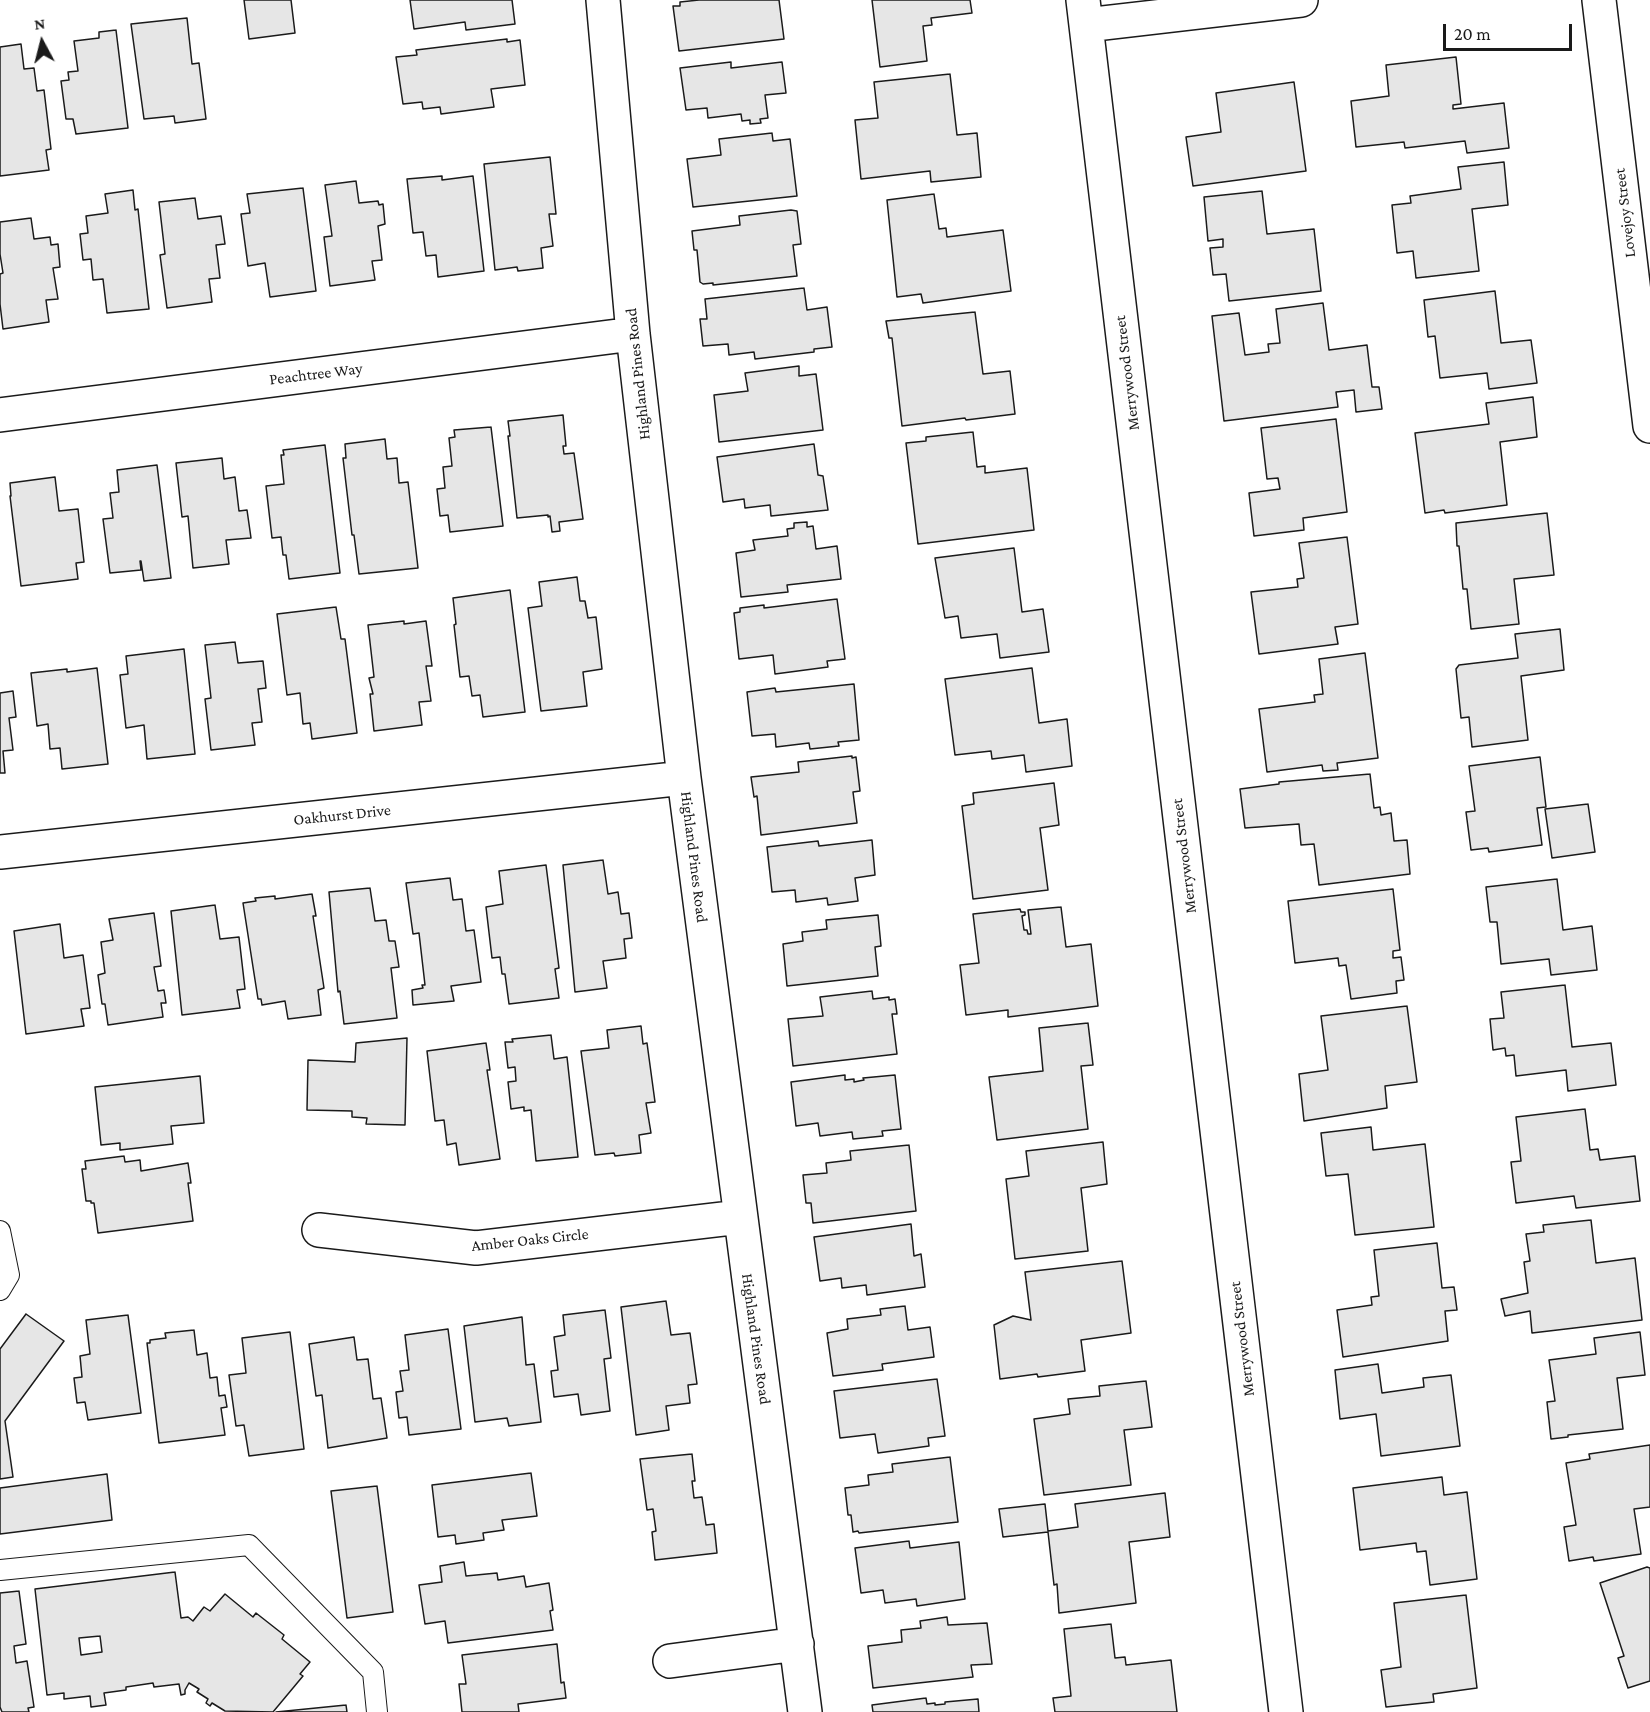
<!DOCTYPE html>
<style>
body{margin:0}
#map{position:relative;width:1650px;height:1712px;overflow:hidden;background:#fff;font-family:"Crimson Pro",serif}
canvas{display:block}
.north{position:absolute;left:12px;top:12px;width:60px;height:60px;-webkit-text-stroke:4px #fff;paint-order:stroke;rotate:353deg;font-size:16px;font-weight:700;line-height:24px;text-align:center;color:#1a1a1a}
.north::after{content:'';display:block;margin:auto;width:21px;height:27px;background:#1a1a1a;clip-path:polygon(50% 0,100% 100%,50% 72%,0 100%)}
.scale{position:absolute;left:1443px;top:24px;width:129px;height:27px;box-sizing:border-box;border:3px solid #1a1a1a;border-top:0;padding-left:8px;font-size:18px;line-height:21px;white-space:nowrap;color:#1a1a1a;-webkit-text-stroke:4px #fff;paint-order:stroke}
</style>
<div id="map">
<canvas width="1650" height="1712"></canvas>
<div class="north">N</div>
<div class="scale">20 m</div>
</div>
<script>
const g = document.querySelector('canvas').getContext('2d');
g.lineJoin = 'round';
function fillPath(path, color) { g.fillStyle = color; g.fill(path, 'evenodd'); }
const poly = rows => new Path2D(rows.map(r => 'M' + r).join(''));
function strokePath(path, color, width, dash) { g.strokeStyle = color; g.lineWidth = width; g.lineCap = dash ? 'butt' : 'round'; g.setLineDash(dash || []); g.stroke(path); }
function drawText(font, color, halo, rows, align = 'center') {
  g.font = font + ' "Crimson Pro",serif'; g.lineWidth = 4.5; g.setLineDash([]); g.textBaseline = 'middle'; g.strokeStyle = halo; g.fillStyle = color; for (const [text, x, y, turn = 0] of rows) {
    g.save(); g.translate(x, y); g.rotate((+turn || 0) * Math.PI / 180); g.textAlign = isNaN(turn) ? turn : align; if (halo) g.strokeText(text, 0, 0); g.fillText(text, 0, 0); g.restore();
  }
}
const building = poly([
 [244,0,291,0,295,33,249,39,244,0],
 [410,0,512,0,515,24,466,30,465,22,414,29,410,0],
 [699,0,779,0,784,39,679,51,673,6,680,6,680,2,699,0],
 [872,0,970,0,972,13,931,18,932,25,923,26,927,61,880,67,872,0],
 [187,18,192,64,199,63,206,119,175,123,174,116,144,119,131,24,187,18],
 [116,30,128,128,76,134,73,119,66,119,61,81,69,80,68,72,78,71,74,41,99,38,99,32,116,30],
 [507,39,507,42,520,40,525,85,491,89,494,107,441,114,440,107,423,109,422,102,403,104,396,57,417,55,416,50,507,39],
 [21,44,24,69,34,68,37,91,44,90,51,149,46,150,49,170,0,176,0,47,21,44],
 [1456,57,1461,104,1453,105,1453,109,1504,103,1509,148,1467,153,1465,141,1405,148,1404,142,1356,147,1351,101,1389,96,1386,65,1456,57],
 [731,62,731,68,782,62,786,93,765,95,768,118,760,119,761,123,750,124,750,120,742,121,741,114,708,118,707,108,686,110,680,68,731,62],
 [950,74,957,135,977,133,981,177,931,182,930,171,861,179,855,120,878,118,874,82,950,74],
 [1294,82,1306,171,1193,186,1186,137,1221,132,1216,93,1294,82],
 [772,133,773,141,790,139,797,196,693,207,687,159,721,155,719,139,772,133],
 [550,157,556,214,549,214,553,246,541,248,543,268,518,271,517,267,495,270,484,164,550,157],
 [1504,162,1508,205,1472,209,1479,271,1416,278,1413,251,1397,253,1392,205,1411,203,1410,196,1461,189,1458,167,1504,162],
 [442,176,442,180,473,176,484,271,438,277,436,255,426,256,423,232,413,233,407,179,442,176],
 [356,181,359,203,378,201,379,205,383,204,385,224,378,226,382,260,372,261,375,280,330,286,324,237,332,236,325,185,356,181],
 [303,188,316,291,270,297,265,263,248,266,241,214,250,213,247,194,303,188],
 [133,190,135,210,138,209,149,309,107,313,103,279,93,280,91,259,83,260,80,234,88,233,86,216,108,213,105,194,133,190],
 [1262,191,1267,234,1314,229,1321,291,1229,301,1226,274,1213,275,1210,248,1223,247,1223,239,1208,241,1204,197,1262,191],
 [934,194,939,229,946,228,947,237,1003,230,1011,291,923,303,921,294,897,297,887,200,934,194],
 [195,198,198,219,221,216,225,244,216,245,220,278,209,279,212,302,167,308,160,255,165,254,159,202,195,198],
 [791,210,797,211,801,244,793,245,797,276,713,285,713,283,703,284,700,282,697,250,694,250,692,231,740,225,739,216,791,210],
 [31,218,34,239,50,237,51,245,58,244,60,267,53,268,58,299,46,300,49,322,3,329,0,304,0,274,3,273,0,254,0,222,31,218],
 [804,288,807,310,827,307,832,347,814,349,814,352,755,359,754,352,729,355,728,344,703,346,700,319,707,319,705,299,804,288],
 [1495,291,1501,343,1531,340,1537,383,1489,389,1487,373,1440,378,1435,336,1428,337,1424,300,1495,291],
 [1323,303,1329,350,1367,345,1372,387,1379,387,1382,409,1356,412,1354,390,1336,392,1338,407,1224,421,1212,316,1239,313,1245,355,1269,352,1268,344,1280,343,1276,309,1323,303],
 [975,312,983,374,1010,371,1015,414,966,420,965,418,902,426,892,338,889,338,886,321,975,312],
 [799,366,799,376,816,374,823,430,719,442,714,395,748,391,745,373,799,366],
 [1533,397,1537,437,1500,442,1507,505,1445,513,1444,510,1425,513,1415,433,1489,424,1486,403,1533,397],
 [563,415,566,446,563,446,564,454,574,453,583,519,559,522,560,531,552,532,550,516,548,517,548,515,517,518,508,436,510,436,508,421,563,415],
 [1336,419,1347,512,1303,518,1304,530,1254,536,1249,493,1280,489,1278,478,1267,479,1261,428,1336,419],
 [491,427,503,526,450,532,448,515,440,516,437,489,445,488,443,467,452,466,449,438,455,437,454,430,491,427],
 [973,432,977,467,985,466,985,473,1027,468,1034,530,918,544,906,443,926,441,926,437,973,432],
 [385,439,387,459,397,458,399,483,408,482,418,568,359,574,354,535,352,535,343,458,346,458,345,444,385,439],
 [814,444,818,475,823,476,828,510,771,516,770,505,745,508,744,499,723,502,717,457,814,444],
 [325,445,340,573,289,579,286,555,283,555,281,537,272,538,266,486,284,484,281,455,284,455,283,450,325,445],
 [222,458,224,479,235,477,239,511,247,510,251,538,226,540,229,564,193,568,188,516,182,517,176,463,222,458],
 [157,465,171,578,144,581,141,561,140,561,141,570,110,573,103,519,113,518,110,493,119,492,117,470,157,465],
 [55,477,59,511,78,509,84,562,76,563,78,579,21,586,10,496,11,496,10,483,55,477],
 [1547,513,1554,575,1514,579,1519,624,1471,629,1467,589,1463,589,1459,546,1457,546,1456,523,1547,513],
 [807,522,807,527,813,526,816,549,837,546,841,579,787,585,788,592,741,597,736,553,755,550,753,540,788,536,787,529,794,528,794,523,807,522],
 [1347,537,1358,624,1335,627,1338,644,1259,654,1251,592,1298,587,1297,579,1304,578,1299,543,1347,537],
 [1014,548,1022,612,1043,609,1049,652,1000,658,997,634,961,638,958,616,945,618,935,558,1014,548],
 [577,577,580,601,585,601,588,618,596,617,602,669,583,672,587,706,541,711,528,608,542,606,539,582,577,577],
 [510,590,525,712,483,717,480,695,472,696,469,676,460,677,454,625,456,624,453,598,510,590],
 [837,599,845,659,827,661,828,667,775,674,773,655,739,659,734,613,740,612,740,608,764,605,764,608,837,599],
 [336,607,341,639,345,639,357,733,312,739,310,723,303,724,300,693,287,695,277,614,336,607],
 [404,621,404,624,426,621,432,666,426,666,431,701,419,702,422,725,374,731,370,694,373,694,369,678,374,677,368,625,404,621],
 [1560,629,1564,670,1521,676,1528,740,1472,747,1469,717,1461,718,1456,669,1459,665,1518,658,1515,634,1560,629],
 [235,642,238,663,263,661,266,688,258,689,262,722,252,723,255,745,211,750,205,699,211,698,205,645,235,642],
 [184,649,195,754,147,759,144,725,126,728,120,675,128,674,126,656,184,649],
 [1365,653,1378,758,1337,763,1338,770,1323,771,1322,765,1267,772,1259,709,1315,702,1314,695,1323,694,1319,659,1365,653],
 [97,668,108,764,62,769,60,748,50,749,48,724,37,726,31,673,67,669,67,672,97,668],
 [1032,668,1039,723,1067,719,1072,766,1026,772,1024,755,992,759,991,751,955,755,945,679,1032,668],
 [854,684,859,740,838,742,839,746,810,749,809,743,776,747,775,734,752,736,747,692,775,688,776,692,854,684],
 [13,691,16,717,9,718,13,750,3,751,5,773,0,773,0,693,13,691],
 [852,756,852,758,856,757,860,791,853,792,857,823,761,835,757,796,754,797,751,777,799,772,798,762,852,756],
 [1540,757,1546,807,1537,808,1542,845,1489,852,1488,848,1471,850,1466,812,1475,811,1469,766,1540,757],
 [1370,774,1374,808,1380,807,1381,815,1391,813,1394,841,1407,840,1410,874,1319,885,1314,844,1301,845,1299,824,1245,828,1240,789,1279,784,1279,782,1370,774],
 [1054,783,1059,825,1040,828,1048,890,973,899,962,806,974,804,973,793,1054,783],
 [1588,804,1595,852,1552,858,1545,809,1588,804],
 [872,840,875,875,855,878,858,901,828,905,827,898,796,902,795,890,772,892,767,847,818,841,819,846,872,840],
 [603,860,608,894,618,892,621,914,629,913,632,938,624,939,626,958,603,961,607,988,575,992,563,865,603,860],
 [546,865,559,968,555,969,559,998,509,1004,505,974,502,974,500,957,492,958,486,907,503,904,499,871,546,865],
 [450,878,453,900,462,899,466,931,474,930,481,982,451,986,454,1001,413,1005,412,990,423,988,422,985,425,985,419,933,413,934,406,883,450,878],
 [1557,879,1563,930,1592,926,1597,970,1551,975,1549,959,1501,964,1497,922,1490,922,1486,887,1557,879],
 [370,888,375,921,386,920,389,941,395,941,399,967,391,968,397,1018,344,1024,340,991,338,992,329,892,370,888],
 [1393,889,1400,950,1393,951,1393,958,1401,957,1404,980,1396,981,1397,993,1351,999,1346,965,1339,966,1338,958,1295,963,1288,901,1393,889],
 [312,894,316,916,313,916,324,988,318,990,321,1015,288,1019,285,1001,262,1005,261,999,258,999,243,903,256,901,255,898,275,896,275,899,312,894],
 [215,905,220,939,239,937,245,989,237,990,240,1008,182,1015,171,911,215,905],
 [1061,907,1066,947,1091,944,1098,1006,1008,1017,1008,1010,966,1015,960,965,979,963,973,914,1020,909,1021,912,1025,912,1025,915,1022,916,1024,930,1027,930,1028,934,1031,934,1028,910,1061,907],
 [154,913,161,966,154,967,158,991,164,990,166,1003,161,1003,163,1017,108,1025,105,1004,102,1004,98,975,105,973,101,942,113,940,109,919,154,913],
 [878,915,881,946,875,947,878,976,787,986,783,944,803,941,802,932,827,929,826,920,878,915],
 [60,924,64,958,83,955,90,1008,81,1009,84,1026,26,1034,14,931,60,924],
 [1565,985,1572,1047,1611,1043,1616,1085,1568,1091,1566,1070,1516,1076,1514,1055,1506,1056,1505,1048,1493,1050,1490,1019,1504,1018,1501,992,1565,985],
 [872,991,873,999,889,997,889,1000,895,999,897,1014,892,1014,897,1054,793,1066,788,1019,823,1016,820,997,872,991],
 [1407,1006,1417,1082,1385,1086,1387,1108,1304,1121,1299,1074,1328,1070,1321,1016,1407,1006],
 [1088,1023,1093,1065,1081,1066,1088,1129,997,1140,989,1077,1043,1071,1039,1028,1088,1023],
 [641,1026,643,1044,647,1043,655,1102,646,1103,651,1133,639,1135,641,1153,615,1156,614,1153,595,1155,581,1051,609,1048,607,1030,641,1026],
 [551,1035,554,1059,567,1057,578,1157,536,1161,531,1110,524,1111,524,1107,511,1109,508,1082,516,1081,515,1067,508,1068,505,1042,513,1042,512,1039,551,1035],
 [407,1038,405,1125,366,1124,367,1118,352,1117,352,1111,307,1110,308,1060,355,1062,356,1043,407,1038],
 [486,1043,490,1070,487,1070,500,1159,459,1165,456,1143,447,1145,444,1120,435,1121,427,1051,486,1043],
 [845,1075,845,1080,854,1079,854,1082,864,1080,863,1078,895,1075,901,1129,882,1131,883,1136,853,1139,852,1132,820,1136,818,1123,796,1126,791,1082,845,1075],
 [200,1076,204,1123,171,1126,173,1144,120,1150,120,1143,101,1145,95,1087,200,1076],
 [1585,1109,1590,1150,1598,1149,1600,1160,1635,1156,1640,1201,1576,1208,1574,1196,1516,1203,1511,1162,1521,1161,1516,1117,1585,1109],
 [1371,1127,1373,1150,1425,1144,1434,1227,1355,1235,1348,1174,1326,1176,1321,1133,1371,1127],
 [1103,1142,1107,1184,1081,1188,1088,1251,1015,1259,1006,1179,1029,1176,1026,1151,1103,1142],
 [909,1145,916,1211,813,1223,811,1203,806,1203,803,1175,827,1173,826,1163,851,1160,850,1151,909,1145],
 [124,1156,125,1162,140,1160,141,1171,188,1163,191,1183,188,1183,193,1221,98,1233,94,1203,91,1203,91,1201,86,1201,82,1169,86,1169,85,1161,124,1156],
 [1591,1220,1596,1263,1635,1258,1642,1320,1532,1333,1530,1311,1505,1316,1501,1299,1528,1293,1524,1262,1530,1261,1526,1234,1544,1232,1543,1225,1591,1220],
 [911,1224,914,1256,921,1254,925,1287,867,1295,866,1285,842,1288,841,1278,820,1281,814,1237,911,1224],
 [1437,1243,1442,1288,1454,1287,1457,1310,1445,1311,1448,1341,1343,1357,1337,1310,1372,1305,1371,1297,1379,1296,1374,1250,1437,1243],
 [1122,1261,1131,1333,1081,1340,1085,1371,1038,1377,1037,1374,1000,1379,994,1325,1013,1316,1031,1320,1025,1272,1122,1261],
 [666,1301,671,1335,690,1333,697,1384,688,1385,690,1403,666,1406,669,1430,636,1435,621,1307,666,1301],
 [905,1306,908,1330,930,1327,934,1357,882,1364,883,1370,833,1376,827,1333,848,1329,847,1319,881,1315,880,1309,905,1306],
 [605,1310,611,1358,604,1359,610,1411,581,1415,578,1394,554,1397,551,1371,558,1370,554,1337,565,1335,563,1315,605,1310],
 [26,1314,64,1341,5,1421,13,1477,0,1479,0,1349,26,1314],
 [128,1315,141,1413,88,1420,85,1402,77,1403,74,1378,82,1377,80,1356,90,1354,86,1320,128,1315],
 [522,1317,526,1365,534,1364,541,1422,509,1426,507,1418,475,1422,464,1326,522,1317],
 [448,1329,461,1429,409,1435,407,1417,399,1418,396,1392,403,1391,400,1371,409,1370,405,1335,448,1329],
 [194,1330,197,1355,207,1353,210,1378,217,1377,219,1396,225,1395,227,1407,221,1408,225,1435,159,1443,147,1343,150,1343,150,1340,166,1338,165,1333,194,1330],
 [290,1332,304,1449,249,1456,244,1425,236,1426,229,1375,246,1373,242,1338,290,1332],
 [1640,1332,1645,1375,1617,1378,1623,1429,1568,1435,1568,1437,1551,1439,1547,1402,1555,1401,1549,1360,1596,1354,1594,1338,1640,1332],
 [354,1337,357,1360,368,1359,373,1399,381,1398,387,1438,328,1448,322,1395,316,1396,309,1344,354,1337],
 [1378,1364,1382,1393,1424,1387,1423,1378,1451,1375,1460,1446,1381,1456,1376,1414,1340,1419,1335,1370,1378,1364],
 [937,1379,945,1436,928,1438,929,1446,878,1453,875,1434,840,1438,834,1391,937,1379],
 [1146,1381,1152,1427,1124,1430,1131,1485,1044,1495,1034,1419,1070,1414,1068,1399,1100,1396,1099,1386,1146,1381],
 [1650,1445,1650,1507,1634,1509,1641,1554,1594,1561,1593,1557,1569,1561,1564,1527,1576,1525,1566,1463,1590,1459,1589,1454,1650,1445],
 [692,1454,695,1481,692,1481,694,1498,702,1497,706,1525,714,1524,717,1553,655,1560,652,1532,656,1531,653,1509,647,1510,640,1459,692,1454],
 [950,1457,958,1522,859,1533,858,1531,853,1532,851,1515,848,1515,845,1488,869,1485,868,1475,893,1472,892,1464,950,1457],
 [531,1473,537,1516,502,1520,504,1530,483,1533,484,1540,456,1544,455,1535,438,1537,432,1485,531,1473],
 [107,1474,112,1520,0,1534,0,1488,107,1474],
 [1442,1477,1444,1495,1467,1492,1477,1579,1430,1585,1426,1551,1417,1552,1416,1543,1360,1550,1353,1488,1442,1477],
 [377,1486,393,1612,347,1618,331,1491,377,1486],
 [1165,1493,1170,1537,1129,1542,1136,1603,1059,1613,1057,1584,1054,1585,1048,1532,1003,1537,999,1509,1045,1504,1048,1531,1078,1527,1075,1504,1165,1493],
 [909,1541,910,1548,959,1542,965,1599,917,1606,916,1599,885,1603,883,1590,861,1593,855,1548,909,1541],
 [464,1562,466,1576,497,1573,498,1580,524,1576,526,1587,549,1583,553,1610,550,1611,553,1630,448,1643,445,1621,425,1624,419,1585,442,1582,440,1566,464,1562],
 [1647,1567,1650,1568,1650,1681,1628,1688,1618,1658,1624,1656,1600,1583,1647,1567],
 [175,1572,181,1618,188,1617,193,1621,204,1607,210,1611,225,1594,253,1617,256,1613,284,1635,282,1639,310,1662,300,1674,303,1676,273,1712,225,1711,212,1703,210,1706,206,1703,208,1699,197,1692,199,1689,189,1683,185,1690,185,1694,181,1695,179,1684,154,1687,153,1683,126,1687,126,1690,104,1693,106,1705,91,1707,90,1696,64,1699,64,1693,47,1695,35,1589,175,1572],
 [100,1636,102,1652,81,1655,79,1638,100,1636],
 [19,1591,26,1644,14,1646,16,1663,27,1661,34,1707,28,1708,29,1712,2,1712,0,1707,0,1593,19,1591],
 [1466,1595,1477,1688,1433,1694,1434,1702,1386,1707,1381,1670,1401,1667,1394,1603,1466,1595],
 [947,1617,948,1625,987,1623,992,1664,971,1665,973,1677,873,1688,868,1646,902,1642,901,1630,921,1628,920,1621,947,1617],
 [1111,1624,1115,1658,1125,1657,1126,1665,1171,1660,1177,1712,1055,1712,1053,1698,1071,1696,1064,1629,1111,1624],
 [557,1644,561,1683,564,1682,566,1698,518,1704,519,1712,462,1712,459,1684,466,1684,462,1655,557,1644],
 [926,1698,927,1704,935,1703,935,1705,945,1704,945,1702,978,1699,979,1712,873,1712,872,1705,926,1698],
 [346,1705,347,1712,276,1712,346,1705]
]);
const service = poly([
 [0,1231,9,1275,0,1290],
 [0,1570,249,1545,373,1672,377,1712]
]);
const minor = poly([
 [603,0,633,334,684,778,805,1712],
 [1083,0,1286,1712],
 [1599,0,1650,426],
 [1086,25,1301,0],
 [0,415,633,334],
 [0,852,684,778],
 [319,1230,476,1248,740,1217],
 [670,1661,797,1644]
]);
const streetNames = [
 ["Lovejoy Street",1625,213,-97],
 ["Merrywood Street",1127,373,-97],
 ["Peachtree Way",316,374,-7],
 ["Highland Pines Road",638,374,-96],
 ["Oakhurst Drive",342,815,-6],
 ["Merrywood Street",1184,856,-97],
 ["Highland Pines Road",694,857,83],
 ["Amber Oaks Circle",530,1240,-6],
 ["Highland Pines Road",756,1339,82],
 ["Merrywood Street",1242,1339,-97]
];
fillPath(building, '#e6e6e6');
strokePath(building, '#1a1a1a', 1.5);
strokePath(service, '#1a1a1a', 22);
strokePath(minor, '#1a1a1a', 36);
strokePath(service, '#fff', 20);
strokePath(minor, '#fff', 33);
drawText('16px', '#1a1a1a', '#fff', streetNames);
</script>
